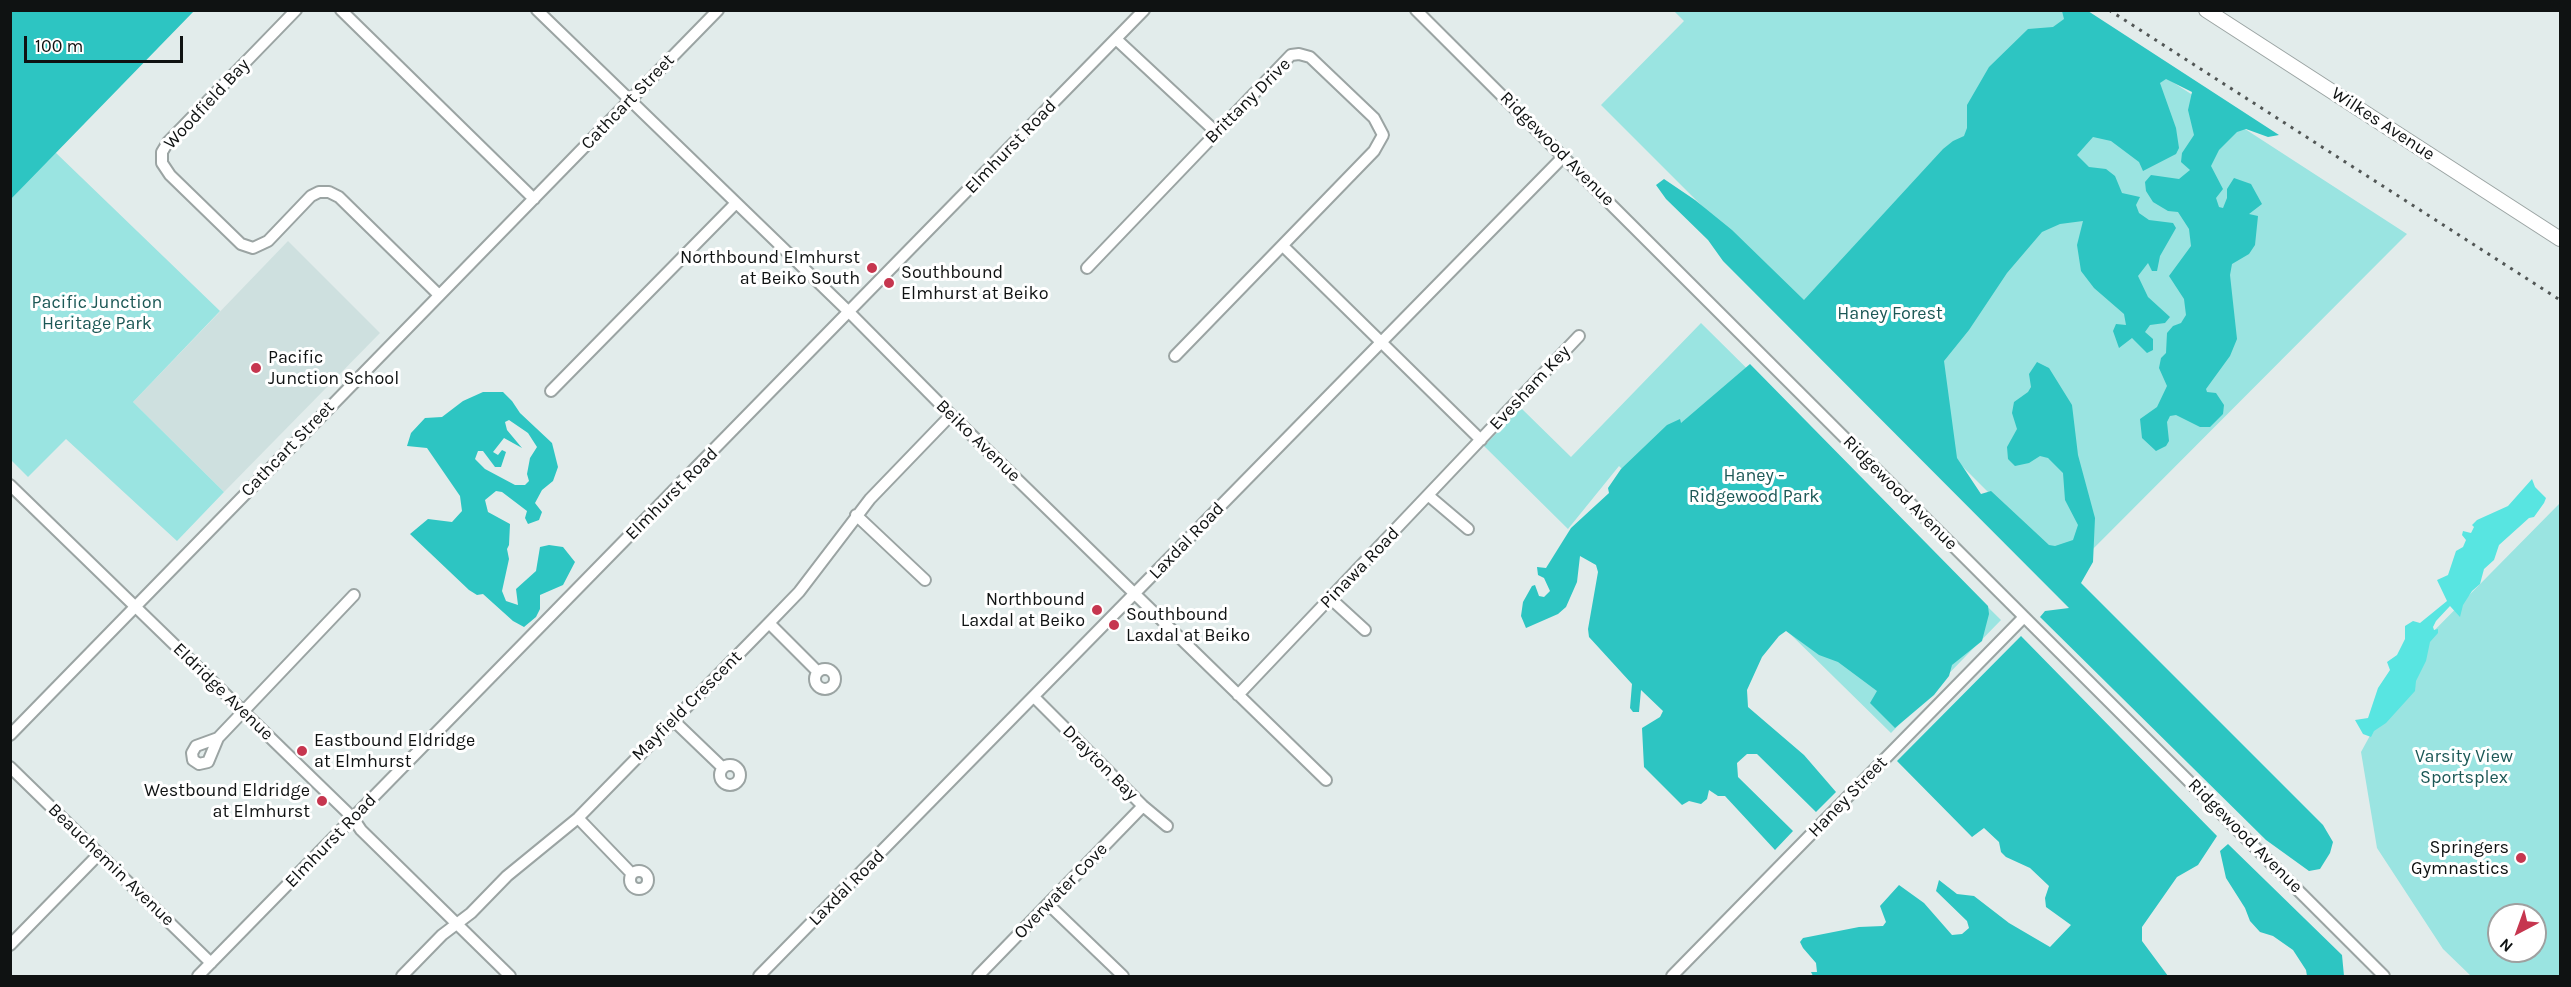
<!DOCTYPE html>
<style>
body{margin:0}
#map{position:relative;width:2571px;height:987px;overflow:hidden;background:#e2eceb;font-family:Karla,sans-serif}
canvas{display:block}
.frame{position:absolute;inset:0;border:12px solid #0f1212;pointer-events:none}
.north{position:absolute;left:2487px;top:903px;width:60px;height:60px;box-sizing:border-box;background:#fff;border:2px solid #9fa0a0;border-radius:50%;rotate:221deg;font-size:16px;font-weight:700;line-height:24px;text-align:center;color:#0f1212}
.north::after{content:'';display:block;margin:auto;width:21px;height:27px;background:#c6364f;clip-path:polygon(50% 0,100% 100%,50% 72%,0 100%)}
.scale{position:absolute;left:24px;top:36px;width:159px;height:27px;box-sizing:border-box;border:3px solid #0f1212;border-top:0;padding-left:8px;font-size:18px;line-height:21px;white-space:nowrap;color:#0f1212;-webkit-text-stroke:4px #fff;paint-order:stroke}
</style>
<div id="map">
<canvas width="2571" height="987"></canvas>
<div class="frame"></div>
<div class="north">N</div>
<div class="scale">100 m</div>
</div>
<script>
const g = document.querySelector('canvas').getContext('2d');
g.lineJoin = 'round';
function fillPath(path, color) { g.fillStyle = color; g.fill(path, 'evenodd'); }
const poly = rows => new Path2D(rows.map(r => 'M' + r).join(''));
function strokePath(path, color, width, dash) { g.strokeStyle = color; g.lineWidth = width; g.lineCap = dash ? 'butt' : 'round'; g.setLineDash(dash || []); g.stroke(path); }
function drawText(font, color, halo, rows, align = 'center') {
  g.font = font + ' Karla,sans-serif'; g.lineWidth = 6; g.setLineDash([]); g.textBaseline = 'middle'; g.strokeStyle = halo; g.fillStyle = color; for (const [text, x, y, turn = 0] of rows) {
    g.save(); g.translate(x, y); g.rotate((+turn || 0) * Math.PI / 180); g.textAlign = isNaN(turn) ? turn : align; if (halo) g.strokeText(text, 0, 0); g.fillText(text, 0, 0); g.restore();
  }
}
const built = poly([
 [288,241,380,333,224,492,133,402]
]);
const green = poly([
 [1674,11,2063,11,2407,234,2069,573,1601,105,1684,21],
 [54,151,220,311,133,402,224,492,177,541,66,439,28,477,11,460,11,199],
 [1701,323,2001,620,1891,733,1619,466,1568,529,1484,446,1521,408,1571,457],
 [2560,503,2560,976,2471,976,2443,949,2377,848,2361,752,2419,646],
 [2499,915,2535,915,2535,951,2499,951]
]);
const forest = poly([
 [11,10,194,11,11,199,10,11],
 [2062,11,2088,11,2279,135,2268,137,2246,129,2237,132,2219,150,2211,166,2223,189,2216,198,2219,207,2223,208,2227,198,2227,189,2234,178,2251,184,2262,204,2249,214,2258,216,2255,245,2249,254,2232,264,2230,275,2237,339,2230,356,2206,389,2207,392,2216,393,2224,405,2223,414,2210,427,2200,427,2176,415,2170,416,2167,422,2169,441,2166,446,2156,451,2142,438,2140,419,2157,407,2167,386,2159,368,2161,358,2166,353,2167,333,2173,326,2181,323,2186,315,2184,299,2169,276,2191,246,2189,229,2178,212,2168,211,2153,202,2146,191,2145,182,2151,175,2179,179,2190,170,2181,162,2182,153,2194,135,2188,110,2192,92,2166,79,2160,83,2176,128,2179,148,2176,154,2143,171,2139,162,2111,141,2093,137,2077,155,2089,167,2106,169,2115,176,2122,193,2140,197,2136,205,2139,213,2149,220,2173,223,2176,228,2160,256,2157,271,2152,271,2148,263,2138,276,2148,297,2170,317,2165,323,2150,325,2145,332,2153,339,2153,350,2147,353,2132,338,2119,348,2113,331,2116,324,2126,325,2124,314,2094,288,2081,271,2077,245,2083,221,2060,224,2042,232,2007,273,1969,330,1944,361,1957,458,1981,494,1991,491,2049,545,2055,546,2073,540,2078,525,2065,500,2063,473,2048,458,2040,456,2029,463,2015,466,2008,459,2007,447,2017,429,2012,413,2014,402,2028,392,2031,387,2029,374,2037,362,2049,368,2072,405,2078,455,2095,518,2093,562,2081,583,2323,825,2333,842,2330,853,2320,869,2309,871,2266,840,2040,617,2045,611,2069,608,1723,261,1708,240,1666,199,1656,185,1664,179,1695,200,1732,230,1804,300,1943,149,1953,141,1964,136,1967,128,1967,105,1989,67,2028,29,2053,27,2064,19],
 [1750,364,1988,606,1989,614,1982,641,1952,665,1949,676,1934,695,1895,728,1870,703,1877,691,1838,662,1819,655,1786,631,1779,636,1762,657,1747,690,1748,707,1804,755,1836,792,1816,812,1757,754,1747,754,1737,763,1738,777,1793,831,1775,850,1725,796,1718,796,1709,790,1707,799,1701,804,1689,801,1682,805,1644,767,1642,728,1660,717,1663,711,1641,690,1639,712,1633,712,1630,708,1632,684,1589,637,1588,629,1598,572,1596,565,1580,556,1577,582,1566,607,1558,614,1526,628,1521,616,1523,602,1532,586,1535,585,1539,596,1544,597,1550,591,1544,578,1538,575,1537,567,1546,568,1571,528,1609,493,1608,488,1621,469,1667,425,1680,419,1681,423],
 [483,392,503,392,512,401,520,413,552,443,558,467,553,481,542,490,535,503,542,512,539,520,528,524,525,518,527,511,502,492,496,491,485,500,488,512,510,524,509,545,507,549,509,559,502,591,506,601,518,605,516,589,536,571,540,547,549,545,563,547,575,562,563,585,540,595,540,609,536,617,524,627,513,621,483,594,477,595,469,590,410,534,428,519,452,522,462,511,460,496,427,448,407,446,411,433,425,418,442,417,463,401],
 [509,420,528,433,537,447,530,458,527,474,529,481,525,485,515,485,485,469,475,459,478,451,483,451,495,467,501,467,506,452,502,450,498,455,493,452,504,438,522,448,507,430,505,422],
 [2021,636,2217,836,2198,865,2177,877,2142,927,2142,941,2168,976,1813,976,1811,972,1817,972,1816,963,1803,948,1800,942,1803,938,1859,927,1883,926,1886,922,1880,906,1899,885,1924,903,1952,935,1962,934,1969,928,1967,921,1936,891,1939,880,1957,894,1974,896,2009,923,2050,947,2071,925,2046,907,2045,898,2049,886,2030,868,2006,857,2001,852,1999,842,1984,828,1972,837,1897,761],
 [2228,844,2342,955,2344,976,2307,976,2306,970,2293,950,2273,936,2260,932,2250,921,2245,908,2226,878,2220,851]
]);
const water = poly([
 [2532,479,2535,487,2546,498,2544,503,2534,517,2529,518,2499,545,2494,560,2484,569,2480,584,2472,591,2463,605,2460,617,2450,606,2436,621,2433,627,2434,630,2438,629,2438,633,2430,642,2426,661,2416,681,2415,691,2386,723,2374,731,2371,737,2363,734,2355,720,2368,718,2378,688,2390,670,2387,662,2397,655,2405,639,2405,626,2413,621,2420,623,2447,601,2437,580,2448,575,2456,551,2463,547,2466,540,2462,535,2463,531,2471,533,2474,527,2472,525,2477,520,2508,506]
]);
const minor = poly([
 [296,10,168,142,162,152,162,163,170,175,241,244,253,248,268,241,311,196,319,192,329,192,339,197,439,295],
 [341,10,534,199],
 [537,10,850,313,951,415,1326,780],
 [1416,10,2384,976],
 [1116,39,1216,132],
 [1283,246,1481,440],
 [1087,268,1291,55,1299,54,1310,57,1374,118,1383,135,1374,151,1175,356],
 [551,391,736,203],
 [10,485,353,818,361,830,510,976],
 [1429,496,1468,529],
 [856,515,925,580],
 [1330,598,1365,630],
 [769,623,818,672],
 '815 679a10 10 0 1 1 20 0a10 10 0 1 1-20 0Z',
 [1238,695,1579,336],
 [1034,697,1143,806,1167,826],
 [673,720,723,768],
 [10,735,718,10],
 [218,738,354,595],
 [218,738,208,762,199,764,193,760,192,753,196,746,218,738],
 '720 775a10 10 0 1 1 20 0a10 10 0 1 1-20 0Z',
 [10,767,211,963],
 [578,818,632,874],
 '630 880a9 9 0 1 1 18 0a9 9 0 1 1-18 0Z',
 [1049,905,1123,976],
 [10,945,99,854],
 [198,976,1144,10],
 [402,976,442,935,471,913,507,876,578,818,769,623,799,592,870,499,951,415],
 [759,976,1564,156],
 [978,976,1143,806],
 [1672,976,2024,617]
]);
const major = poly([
 [2206,10,2560,239]
]);
const rail = poly([
 [2109,10,2560,300]
]);
const markers = [
 [872,268,6,"#c6364f"],
 [889,283,6,"#c6364f"],
 [256,368,6,"#c6364f"],
 [1097,610,6,"#c6364f"],
 [1114,625,6,"#c6364f"],
 [302,751,6,"#c6364f"],
 [322,801,6,"#c6364f"],
 [2521,858,6,"#c6364f"]
];
const streetNames = [
 ["Brittany Drive",1248,101,-45],
 ["Cathcart Street",628,102,-46],
 ["Woodfield Bay",207,104,-47],
 ["Wilkes Avenue",2383,124,33],
 ["Elmhurst Road",1011,147,-46],
 ["Ridgewood Avenue",1557,149,45],
 ["Evesham Key",1530,388,-47],
 ["Beiko Avenue",978,441,44],
 ["Cathcart Street",288,449,-46],
 ["Ridgewood Avenue",1900,493,45],
 ["Elmhurst Road",672,494,-45],
 ["Laxdal Road",1187,541,-46],
 ["Pinawa Road",1360,568,-46],
 ["Eldridge Avenue",223,692,44],
 ["Mayfield Crescent",687,706,-45],
 ["Drayton Bay",1100,763,45],
 ["Haney Street",1848,797,-46],
 ["Ridgewood Avenue",2245,836,45],
 ["Elmhurst Road",331,841,-46],
 ["Beauchemin Avenue",111,865,44],
 ["Laxdal Road",847,888,-45],
 ["Overwater Cove",1061,891,-46]
];
const poiNames = [
 ["Northbound Elmhurst",860,258],
 ["at Beiko South",860,279],
 ["Southbound",901,273,"left"],
 ["Elmhurst at Beiko",901,294,"left"],
 ["Pacific",268,358,"left"],
 ["Junction School",268,379,"left"],
 ["Northbound",1085,600],
 ["Laxdal at Beiko",1085,621],
 ["Southbound",1126,615,"left"],
 ["Laxdal at Beiko",1126,636,"left"],
 ["Eastbound Eldridge",314,741,"left"],
 ["at Elmhurst",314,762,"left"],
 ["Westbound Eldridge",310,791],
 ["at Elmhurst",310,812],
 ["Springers",2509,848],
 ["Gymnastics",2509,869]
];
const parkNames = [
 ["Pacific Junction",97,303],
 ["Heritage Park",97,324],
 ["Haney Forest",1890,314],
 ["Haney -",1754,476],
 ["Ridgewood Park",1754,497],
 ["Varsity View",2464,757],
 ["Sportsplex",2464,778]
];
fillPath(built, '#cee0df');
fillPath(green, '#9ae4e1');
fillPath(forest, '#2dc5c2');
fillPath(water, '#58e5e1');
strokePath(minor, '#9ba4a3', 14);
strokePath(major, '#9ba4a3', 16);
strokePath(minor, '#fff', 10);
strokePath(major, '#fff', 14);
strokePath(rail, '#525756', 3, [3, 6]);
for (const [x, y, r, color] of markers) { const dot = new Path2D(); dot.arc(x, y, r, 0, 2 * Math.PI); g.fillStyle = color; g.fill(dot); strokePath(dot, '#fff', 2); }
drawText('18px', '#0f1212', '#fff', streetNames);
drawText('18px', '#0f1212', '#fff', poiNames, 'right');
drawText('18px', '#1c5856', '#fff', parkNames);
</script>
